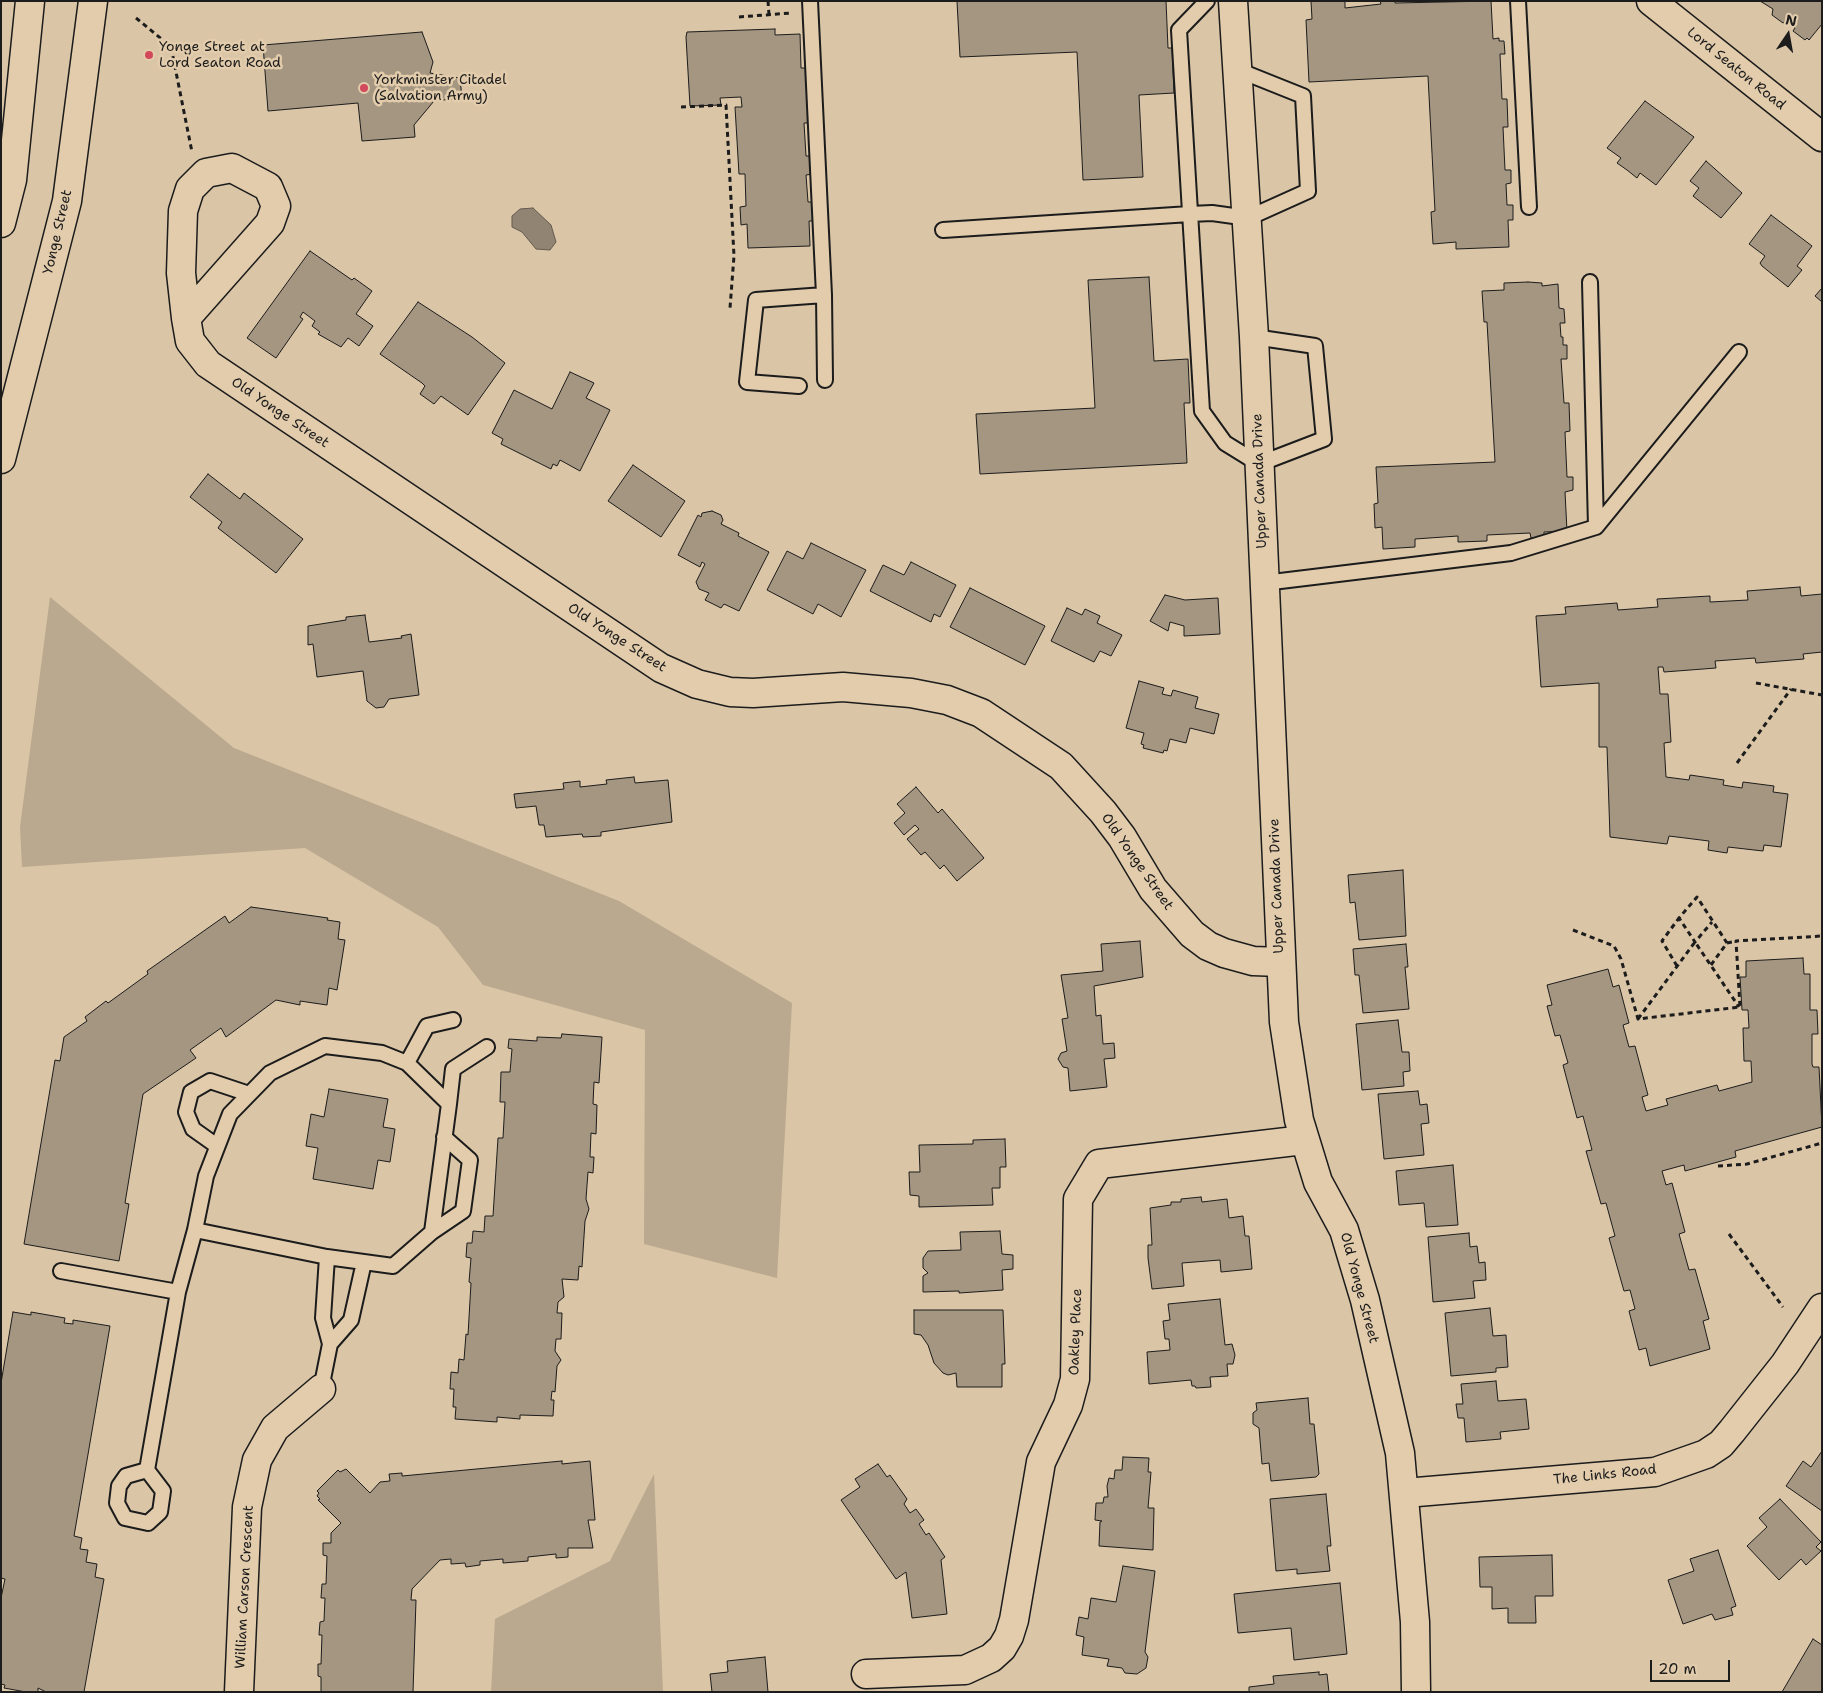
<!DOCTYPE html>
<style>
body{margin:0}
#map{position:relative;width:1823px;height:1693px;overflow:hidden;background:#dac5a6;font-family:"Shantell Sans",sans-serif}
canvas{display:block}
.frame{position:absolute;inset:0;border:2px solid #1c1c1c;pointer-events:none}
.north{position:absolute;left:1763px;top:10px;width:50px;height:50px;-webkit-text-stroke:4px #e2ccac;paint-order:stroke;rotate:12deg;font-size:14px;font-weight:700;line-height:20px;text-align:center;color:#1c1c1c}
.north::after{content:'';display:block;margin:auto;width:18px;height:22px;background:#1c1c1c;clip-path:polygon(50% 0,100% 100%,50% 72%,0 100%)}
.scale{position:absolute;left:1650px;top:1660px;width:80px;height:22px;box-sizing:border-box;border:2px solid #1c1c1c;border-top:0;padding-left:6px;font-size:15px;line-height:18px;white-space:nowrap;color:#1c1c1c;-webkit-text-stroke:4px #e2ccac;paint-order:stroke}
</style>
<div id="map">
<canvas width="1823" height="1693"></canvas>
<div class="frame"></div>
<div class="north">N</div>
<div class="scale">20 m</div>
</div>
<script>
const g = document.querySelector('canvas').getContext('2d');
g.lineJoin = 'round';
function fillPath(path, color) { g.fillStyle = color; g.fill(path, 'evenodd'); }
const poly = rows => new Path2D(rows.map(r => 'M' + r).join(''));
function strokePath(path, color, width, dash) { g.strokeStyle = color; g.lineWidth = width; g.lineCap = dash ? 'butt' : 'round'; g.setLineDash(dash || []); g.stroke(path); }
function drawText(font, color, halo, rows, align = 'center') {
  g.font = font + ' "Shantell Sans",sans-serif'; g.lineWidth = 5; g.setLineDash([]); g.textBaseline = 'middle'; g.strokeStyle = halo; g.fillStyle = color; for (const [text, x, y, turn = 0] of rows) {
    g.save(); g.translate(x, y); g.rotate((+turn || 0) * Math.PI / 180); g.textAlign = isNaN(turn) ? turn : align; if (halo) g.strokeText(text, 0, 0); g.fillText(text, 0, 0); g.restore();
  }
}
const green = poly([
 [50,597,234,748,619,901,792,1003,777,1278,644,1244,645,1030,483,985,438,927,305,848,22,867,20,827],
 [654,1474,663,1692,491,1692,495,1619,610,1561]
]);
const water = poly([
 [533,208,551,225,556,242,550,250,536,249,522,232,512,227,512,216,520,209,533,208]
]);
const building = poly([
 [957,1,1166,1,1168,48,1172,48,1174,93,1139,95,1143,177,1083,180,1077,52,960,57,957,1],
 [1311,1,1345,1,1345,8,1381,4,1380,1,1395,1,1395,3,1491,1,1493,39,1499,38,1499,41,1504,41,1505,54,1500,54,1502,99,1507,99,1508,127,1503,127,1505,170,1511,170,1511,183,1506,184,1507,205,1513,205,1513,220,1508,220,1509,247,1456,249,1456,242,1433,244,1431,212,1435,211,1428,76,1309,82,1306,20,1312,19,1311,1],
 [1760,1,1822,1,1822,24,1809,40,1807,38,1805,40,1793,31,1795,28,1792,26,1794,24,1788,20,1783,23,1772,15,1773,9,1760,1],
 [775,29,775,35,800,34,801,68,807,68,810,123,804,123,806,156,812,156,813,174,806,175,808,202,814,202,815,221,809,221,810,246,748,248,747,224,741,225,740,207,746,206,745,174,739,174,735,107,742,107,741,97,720,98,721,105,690,106,686,37,687,32,775,29],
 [422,32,433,62,430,73,460,78,462,98,434,101,414,125,415,137,362,141,358,103,268,111,263,45,422,32],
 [1645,101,1694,137,1656,185,1640,173,1637,178,1627,170,1617,163,1621,158,1607,148,1645,101],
 [1706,161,1742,193,1721,218,1693,196,1699,188,1690,181,1706,161],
 [1771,215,1812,246,1797,266,1802,270,1788,287,1762,266,1760,263,1765,256,1749,244,1771,215],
 [310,251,352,280,354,278,372,291,356,314,373,326,359,346,348,338,341,347,318,334,320,332,312,326,315,321,303,312,300,317,303,319,276,358,247,338,310,251],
 [1149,277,1154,361,1188,359,1190,403,1184,403,1187,463,980,474,976,414,1095,408,1088,280,1149,277],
 [1528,282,1542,283,1542,286,1558,284,1559,308,1564,309,1565,323,1560,323,1561,337,1563,337,1563,345,1567,345,1567,359,1561,359,1564,403,1569,403,1570,431,1565,432,1567,477,1573,477,1573,490,1565,492,1567,531,1544,532,1544,537,1531,538,1530,533,1487,535,1487,541,1458,542,1458,536,1415,539,1415,547,1383,549,1382,527,1375,528,1374,504,1378,503,1376,467,1495,462,1487,322,1484,322,1482,291,1504,290,1504,283,1528,282],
 [1822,288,1822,302,1815,296,1822,288],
 [418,302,472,337,505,363,468,415,441,396,434,404,420,394,425,386,422,383,380,354,418,302],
 [570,372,594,383,586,398,610,410,580,471,560,460,557,466,553,464,551,469,501,444,503,439,492,433,514,390,552,409,570,372],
 [633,465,685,501,661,537,608,501,633,465],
 [208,474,240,499,244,493,303,539,276,573,218,528,222,522,190,497,208,474],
 [712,511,721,515,723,520,721,524,739,533,738,536,769,552,739,611,724,604,721,608,705,600,709,593,699,589,696,582,705,564,702,562,700,567,678,555,698,515,701,517,702,513,712,511],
 [811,543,866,570,841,617,818,604,813,614,767,590,787,551,803,559,811,543],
 [911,562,956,585,940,617,934,614,931,622,870,591,883,565,904,575,911,562],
 [1800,587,1801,596,1822,594,1822,652,1803,654,1804,659,1756,663,1755,658,1715,661,1716,668,1664,672,1663,667,1658,667,1660,694,1668,694,1671,742,1664,743,1666,777,1689,780,1690,775,1724,780,1723,785,1742,788,1743,782,1774,786,1773,792,1788,794,1781,847,1764,845,1763,851,1728,847,1727,853,1708,850,1709,841,1669,836,1667,844,1610,837,1607,747,1599,747,1599,683,1541,687,1536,616,1566,614,1565,607,1617,603,1618,610,1658,607,1657,599,1710,596,1710,602,1748,600,1747,591,1800,587],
 [970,588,1045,626,1025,665,950,627,970,588],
 [1165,595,1185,600,1218,598,1220,634,1184,636,1184,626,1170,622,1168,631,1150,621,1165,595],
 [1067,608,1082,615,1085,609,1100,616,1097,623,1122,635,1111,656,1100,651,1094,662,1051,641,1067,608],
 [365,615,369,642,402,638,401,636,411,634,419,695,389,699,384,707,376,708,367,701,363,671,317,677,313,644,308,645,308,626,346,620,346,617,365,615],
 [1139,681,1164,688,1162,694,1171,696,1173,690,1198,697,1195,708,1219,714,1214,734,1190,728,1186,743,1170,739,1167,751,1164,750,1163,753,1143,748,1144,745,1141,744,1144,733,1126,728,1139,681],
 [634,777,635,783,668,780,672,822,601,832,601,836,583,837,582,834,546,837,544,825,539,825,536,806,516,808,514,794,564,789,563,783,580,781,580,787,607,784,606,780,634,777],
 [916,787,938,813,942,809,984,858,957,881,944,865,940,869,925,852,921,855,907,839,919,829,915,825,904,835,894,823,905,813,897,804,916,787],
 [1403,870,1406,936,1359,940,1355,902,1350,903,1348,875,1403,870],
 [251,907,328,918,327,920,340,922,338,939,345,940,337,990,329,988,327,1005,300,1001,300,1005,276,1000,226,1037,221,1028,190,1050,196,1058,143,1094,125,1203,129,1204,119,1261,24,1244,55,1060,60,1061,64,1037,87,1021,85,1017,106,1001,108,1003,148,974,147,971,225,916,229,923,251,907],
 [1140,941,1143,977,1094,986,1096,1016,1101,1015,1103,1044,1114,1043,1115,1058,1104,1059,1107,1087,1070,1091,1068,1068,1063,1067,1058,1059,1061,1053,1067,1051,1062,1019,1068,1018,1061,975,1103,971,1101,944,1140,941],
 [1406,944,1408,967,1405,967,1409,1009,1363,1013,1359,975,1355,975,1353,949,1406,944],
 [1803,958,1804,974,1810,974,1810,1010,1817,1010,1818,1034,1812,1034,1812,1064,1813,1067,1819,1067,1822,1127,1735,1151,1736,1157,1685,1171,1684,1165,1662,1171,1666,1185,1672,1183,1685,1232,1679,1234,1689,1270,1695,1269,1709,1319,1703,1321,1710,1349,1650,1366,1646,1348,1639,1350,1629,1311,1635,1309,1630,1290,1624,1291,1609,1238,1615,1236,1606,1203,1601,1204,1586,1151,1592,1150,1583,1116,1577,1118,1563,1065,1568,1063,1560,1035,1555,1036,1547,1006,1552,1005,1547,985,1608,969,1613,987,1619,985,1629,1023,1623,1025,1629,1047,1635,1046,1648,1095,1642,1097,1646,1111,1668,1105,1666,1099,1717,1085,1719,1091,1752,1082,1751,1061,1744,1061,1743,1028,1749,1028,1748,1010,1742,1010,1740,977,1746,977,1746,961,1803,958],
 [1398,1020,1402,1052,1409,1052,1410,1071,1403,1072,1404,1086,1362,1090,1356,1024,1398,1020],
 [562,1034,602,1037,599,1083,594,1082,593,1104,597,1105,596,1134,591,1133,590,1157,594,1157,593,1173,588,1172,586,1199,589,1209,585,1221,582,1267,579,1266,578,1280,562,1279,564,1297,558,1302,557,1313,562,1313,561,1339,556,1339,555,1351,561,1360,557,1366,555,1392,552,1391,551,1400,554,1400,553,1416,520,1415,520,1419,497,1417,497,1422,455,1419,456,1407,453,1407,454,1389,450,1389,451,1372,458,1373,459,1359,464,1360,466,1334,468,1335,471,1283,469,1282,471,1258,466,1257,467,1243,472,1243,473,1231,484,1232,485,1216,493,1216,498,1138,503,1138,505,1102,500,1102,501,1072,510,1072,512,1049,508,1048,509,1039,537,1041,537,1037,561,1038,562,1034],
 [329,1089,388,1099,383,1127,395,1129,390,1162,378,1160,373,1189,313,1179,318,1148,306,1146,311,1114,324,1117,329,1089],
 [1418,1091,1420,1105,1427,1104,1429,1123,1421,1124,1424,1155,1384,1159,1378,1094,1418,1091],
 [1005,1139,1006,1167,1000,1167,1000,1188,992,1188,993,1205,919,1207,919,1196,910,1195,909,1172,920,1172,919,1145,973,1144,973,1140,1005,1139],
 [1453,1165,1458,1225,1426,1227,1424,1203,1399,1205,1396,1171,1453,1165],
 [1201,1197,1202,1202,1227,1199,1229,1218,1243,1216,1245,1236,1249,1236,1252,1269,1221,1272,1220,1260,1182,1263,1184,1286,1152,1289,1148,1258,1148,1245,1152,1245,1150,1208,1171,1205,1171,1202,1181,1202,1181,1199,1201,1197],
 [1000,1231,1002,1254,1013,1255,1013,1269,1002,1270,1003,1290,959,1293,959,1291,923,1292,923,1276,928,1273,923,1268,923,1258,928,1251,961,1250,960,1232,1000,1231],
 [1469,1233,1470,1247,1477,1246,1479,1263,1485,1262,1486,1280,1473,1281,1475,1298,1433,1302,1428,1237,1469,1233],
 [1220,1299,1225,1345,1232,1344,1235,1355,1233,1364,1227,1364,1228,1376,1210,1377,1211,1387,1196,1388,1195,1386,1192,1386,1191,1380,1149,1384,1147,1352,1170,1350,1169,1339,1165,1339,1163,1321,1170,1320,1168,1304,1220,1299],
 [1490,1308,1493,1336,1506,1335,1508,1367,1496,1368,1496,1372,1451,1376,1445,1313,1490,1308],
 [914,1310,1003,1310,1005,1364,1002,1364,1002,1387,957,1387,956,1373,948,1375,943,1373,934,1363,928,1345,921,1335,914,1334,914,1310],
 [13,1312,31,1315,31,1312,65,1318,64,1323,73,1324,73,1320,110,1326,74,1536,82,1538,80,1549,88,1550,86,1562,97,1564,95,1577,104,1579,84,1692,46,1692,38,1688,38,1692,26,1692,4,1688,5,1685,1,1684,1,1598,5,1579,1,1578,1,1383,13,1312],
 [1496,1381,1498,1401,1526,1399,1529,1429,1500,1432,1501,1439,1466,1442,1464,1418,1458,1418,1456,1404,1463,1404,1461,1384,1496,1381],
 [1308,1398,1310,1424,1314,1424,1319,1474,1316,1477,1271,1481,1269,1463,1262,1464,1259,1428,1253,1424,1253,1413,1257,1410,1256,1403,1308,1398],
 [1822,1451,1822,1511,1786,1486,1803,1461,1811,1467,1822,1451],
 [1123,1457,1149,1458,1148,1472,1151,1472,1148,1508,1154,1508,1153,1550,1099,1546,1100,1522,1102,1521,1095,1520,1096,1503,1103,1503,1104,1497,1108,1497,1107,1486,1109,1478,1114,1479,1115,1470,1122,1470,1123,1457],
 [562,1461,562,1464,590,1461,595,1520,588,1520,593,1548,568,1548,568,1557,556,1558,556,1554,528,1557,528,1561,503,1563,503,1559,480,1561,480,1565,466,1567,465,1563,451,1564,451,1559,440,1560,412,1589,411,1600,416,1600,413,1692,321,1692,321,1677,318,1676,318,1664,321,1664,322,1635,319,1635,320,1622,324,1621,325,1598,321,1598,322,1584,326,1584,327,1556,323,1555,323,1543,331,1543,331,1533,341,1523,318,1500,320,1499,317,1496,319,1493,317,1491,338,1470,340,1472,346,1469,370,1493,380,1482,390,1481,389,1474,402,1473,402,1476,562,1461],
 [878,1464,887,1477,890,1475,907,1499,904,1504,910,1513,916,1509,924,1520,919,1524,926,1535,929,1533,945,1557,941,1560,947,1614,912,1618,906,1572,896,1579,841,1500,860,1487,855,1479,878,1464],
 [1326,1494,1331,1546,1327,1546,1330,1571,1297,1574,1297,1569,1276,1571,1270,1499,1326,1494],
 [1780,1499,1821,1542,1816,1547,1821,1551,1806,1565,1801,1559,1779,1580,1747,1546,1767,1527,1759,1518,1780,1499],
 [1718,1550,1736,1606,1731,1608,1733,1615,1715,1620,1712,1614,1683,1624,1668,1580,1694,1571,1690,1559,1718,1550],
 [1552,1555,1553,1596,1535,1596,1536,1623,1508,1623,1508,1608,1492,1609,1492,1587,1480,1587,1479,1557,1552,1555],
 [1123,1566,1155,1571,1145,1652,1148,1657,1146,1668,1137,1674,1125,1673,1122,1668,1107,1666,1109,1659,1082,1655,1084,1637,1076,1635,1079,1617,1088,1619,1091,1598,1116,1602,1123,1566],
 [1340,1583,1347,1654,1294,1660,1291,1628,1238,1633,1234,1594,1340,1583],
 [1813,1639,1822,1645,1822,1692,1782,1692,1813,1639],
 [765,1657,768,1692,712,1692,710,1674,728,1672,727,1661,765,1657],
 [1319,1672,1319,1675,1327,1674,1329,1692,1249,1692,1249,1687,1274,1684,1273,1676,1319,1672]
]);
const path = poly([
 [768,1,769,15],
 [739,17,791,13],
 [136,18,164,41,172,52,192,152],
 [681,107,726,105,734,256,730,308],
 [1756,683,1822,695],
 [1737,763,1791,689],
 [1573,930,1614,946,1621,959,1638,1019,1740,1007,1736,941,1822,936],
 [1727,943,1736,941],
 [1711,965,1727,943,1697,897,1679,918,1695,942,1712,922],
 [1677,966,1662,941,1679,918],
 [1638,1019,1695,942,1739,1007],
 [1718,1166,1747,1164,1822,1143],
 [1729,1234,1783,1307]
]);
const service = poly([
 [1207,1,1179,30,1202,411,1225,443,1259,464,1324,439,1315,346,1254,337],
 [1518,1,1529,207],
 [943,230,1190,214,1212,213,1248,218,1308,191,1303,96,1238,70],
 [824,295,825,380],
 [799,386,747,382,756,300,824,295,810,1],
 [1596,527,1739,352],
 [1264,583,1511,553,1596,527,1590,282],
 [407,1063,427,1026,453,1020],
 [449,1104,453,1069,487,1047],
 [217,1146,193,1129,186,1112,191,1092,210,1081,249,1094],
 [432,1232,463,1211,470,1160,444,1137],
 [61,1271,178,1292],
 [330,1344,351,1320,364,1262],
 [321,1389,330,1344,323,1318,327,1257],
 [147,1470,126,1476,119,1486,117,1503,125,1518,148,1523,160,1512,163,1491,147,1470,178,1292,195,1230,206,1176,230,1114,270,1073,325,1046,382,1053,407,1063,449,1104,432,1232,393,1266,327,1257,195,1230]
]);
const minor = poly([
 [1651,1,1822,137],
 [186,318,270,223,276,206,268,187,232,168,206,173,190,189,183,211,181,273,186,318,190,341,208,364,661,668,697,684,730,692,753,693,843,687,911,693,947,700,981,713,1061,766,1103,812,1122,837,1153,889,1192,934,1208,946,1224,953,1253,961,1280,962],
 [1405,1493,1655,1472,1706,1454,1721,1444,1732,1431,1785,1364,1822,1308],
 [866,1674,965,1670,991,1658,1002,1648,1009,1636,1014,1620,1041,1462,1068,1405,1075,1379,1078,1199,1099,1164,1304,1140],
 [239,1692,247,1507,257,1460,275,1428,321,1389]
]);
const tertiary = poly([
 [1233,1,1254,337,1284,1022,1299,1120,1318,1182,1344,1230,1365,1300,1400,1453,1415,1622,1416,1692]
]);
const primary = poly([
 [1,223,12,180,30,1],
 [1,459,67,201,93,1]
]);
const markers = [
 [149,55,5,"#d1495b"],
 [364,88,5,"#d1495b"]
];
const poiNames = [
 ["Yonge Street at",159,47],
 ["Lord Seaton Road",159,63],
 ["Yorkminster Citadel",374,80],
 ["(Salvation Army)",374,96]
];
const streetNames = [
 ["Lord Seaton Road",1736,69,39],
 ["Yonge Street",58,232,-77],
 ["Old Yonge Street",280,413,34],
 ["Upper Canada Drive",1260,481,-92],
 ["Old Yonge Street",617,638,33],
 ["Old Yonge Street",1137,862,55],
 ["Upper Canada Drive",1277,886,-92],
 ["Old Yonge Street",1359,1288,75],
 ["Oakley Place",1076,1332,-88],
 ["The Links Road",1605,1475,-6],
 ["William Carson Crescent",245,1587,-87]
];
fillPath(green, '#baa98f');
fillPath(water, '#928472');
strokePath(water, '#635a50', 1);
fillPath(building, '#a49680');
strokePath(building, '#1c1c1c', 1);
strokePath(service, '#1c1c1c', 18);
strokePath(minor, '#1c1c1c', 31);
strokePath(tertiary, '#1c1c1c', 31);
strokePath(primary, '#1c1c1c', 31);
strokePath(path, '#1c1c1c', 3, [5, 4]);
strokePath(service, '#e2ccac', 14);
strokePath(minor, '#e2ccac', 28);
strokePath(tertiary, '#e2ccac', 28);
strokePath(primary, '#e2ccac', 28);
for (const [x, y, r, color] of markers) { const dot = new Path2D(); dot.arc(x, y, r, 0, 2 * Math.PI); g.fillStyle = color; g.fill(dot); strokePath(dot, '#e2ccac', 2); }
drawText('14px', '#1c1c1c', '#e2ccac', poiNames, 'left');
drawText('14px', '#1c1c1c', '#e2ccac', streetNames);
</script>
